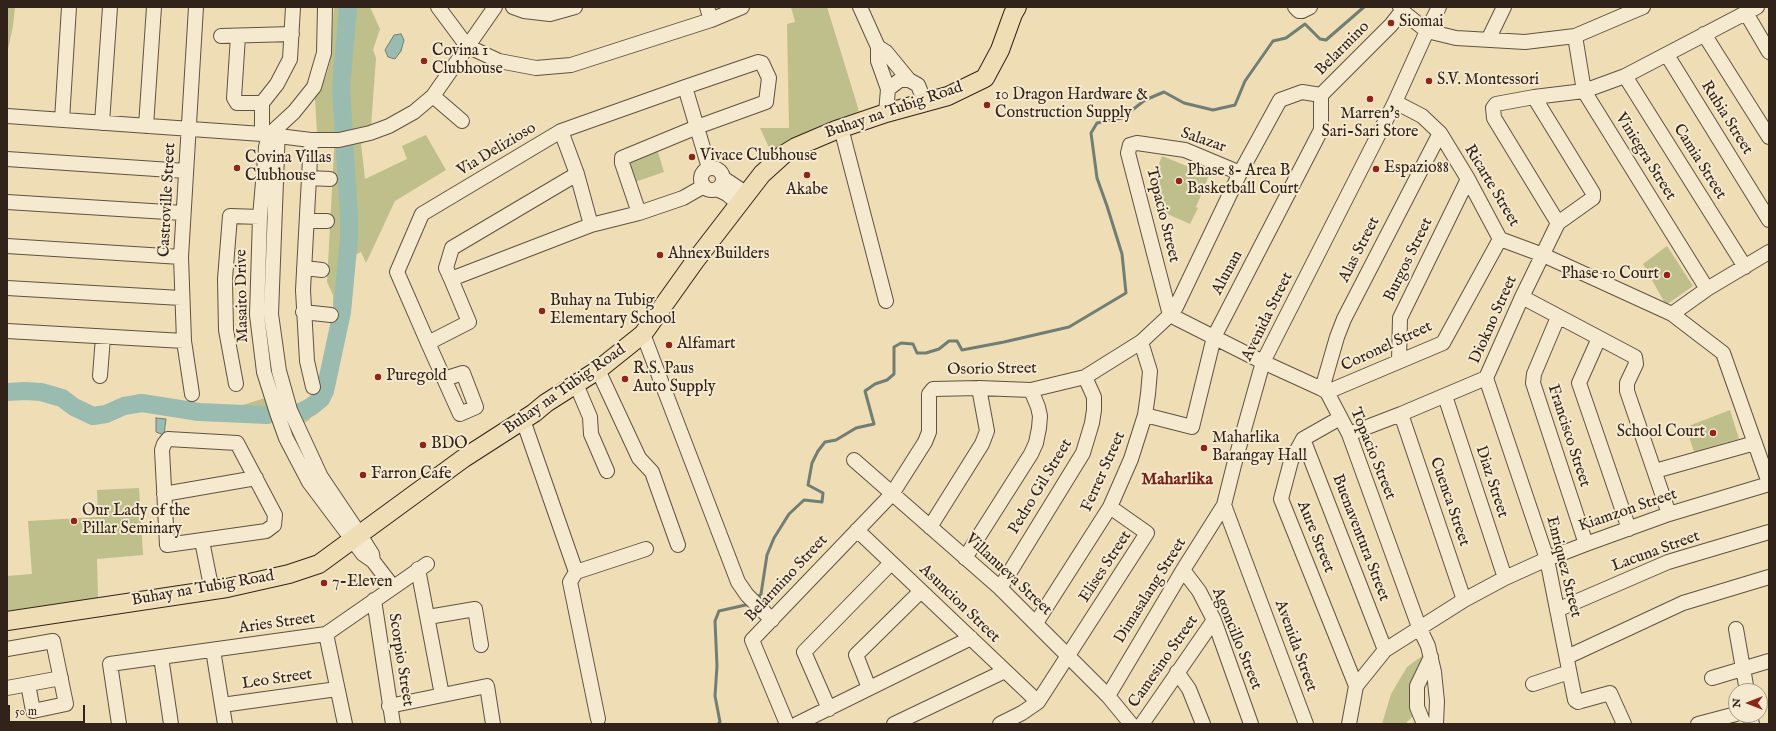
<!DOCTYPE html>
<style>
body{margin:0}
#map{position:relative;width:1776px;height:731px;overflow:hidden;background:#efddb5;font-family:"IM FELL English",serif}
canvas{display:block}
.frame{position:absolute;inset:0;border:8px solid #31231a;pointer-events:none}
.north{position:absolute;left:1728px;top:683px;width:40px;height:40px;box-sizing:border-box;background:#f5e9cf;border:1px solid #a79a87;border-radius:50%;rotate:270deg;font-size:11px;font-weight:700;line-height:16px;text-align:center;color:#31231a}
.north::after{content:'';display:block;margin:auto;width:14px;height:18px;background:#8f2418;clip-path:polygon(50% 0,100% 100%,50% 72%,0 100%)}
.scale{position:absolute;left:8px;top:705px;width:77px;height:18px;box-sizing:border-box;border:2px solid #31231a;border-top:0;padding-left:5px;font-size:12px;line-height:14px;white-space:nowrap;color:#31231a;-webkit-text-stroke:3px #f5e9cf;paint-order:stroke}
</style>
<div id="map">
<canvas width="1776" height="731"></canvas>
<div class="frame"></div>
<div class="north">N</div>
<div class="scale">50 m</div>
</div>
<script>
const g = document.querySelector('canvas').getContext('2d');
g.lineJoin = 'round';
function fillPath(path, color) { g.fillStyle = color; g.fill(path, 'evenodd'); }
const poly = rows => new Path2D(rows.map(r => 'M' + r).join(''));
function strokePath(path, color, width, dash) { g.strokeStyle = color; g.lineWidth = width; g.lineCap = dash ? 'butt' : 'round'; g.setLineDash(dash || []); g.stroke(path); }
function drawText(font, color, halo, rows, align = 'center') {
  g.font = font + ' "IM FELL English",serif'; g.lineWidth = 4; g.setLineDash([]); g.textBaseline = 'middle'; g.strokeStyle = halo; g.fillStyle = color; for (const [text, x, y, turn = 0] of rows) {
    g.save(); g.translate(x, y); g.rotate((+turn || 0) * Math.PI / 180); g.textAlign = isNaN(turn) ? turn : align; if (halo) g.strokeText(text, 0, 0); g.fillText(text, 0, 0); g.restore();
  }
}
const green = poly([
 [7,7,15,7,13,26,7,54],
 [334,7,370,7,380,29,373,50,376,58,370,140,361,144,365,179,407,159,402,146,426,135,446,170,395,201,366,263,361,252,355,255,351,306,340,362,331,392,309,420,301,425,293,408,320,389,333,312,333,295,327,282,335,134,317,133,315,98,326,76,330,62],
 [791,7,827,7,859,111,794,139,771,152,760,128,789,128,787,24,795,22],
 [658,152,664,172,635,182,628,162],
 [1162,156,1209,175,1196,207,1182,201,1198,208,1190,224,1154,208,1161,192,1150,188],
 [1667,246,1693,286,1666,305,1643,264],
 [15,386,42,386,68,396,97,412,138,394,190,407,215,409,230,409,265,398,273,423,134,410,99,420,83,418,67,410,54,398,35,394,7,396,7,388],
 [1730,410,1739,439,1694,452,1686,427],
 [139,488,143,555,97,559,98,598,7,611,7,576,32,574,28,521,98,517,97,490],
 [1426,653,1414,715,1405,724,1382,724,1391,694,1407,667]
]);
const water = poly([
 [401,34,404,40,401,51,395,59,388,57,385,50,394,35,401,34],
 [156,418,166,419,164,435,156,432,156,418]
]);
const stream = poly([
 [756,599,761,594,767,555,774,538,789,514,804,500,822,502,823,493,808,485,812,463,818,451,825,442,836,440,856,428,874,424,865,391,875,384,887,380,894,374,894,347,901,343,913,344,917,353,926,353,939,349,949,341,957,341,962,350,1004,342,1069,327,1126,293,1122,254,1107,206,1097,178,1091,133,1097,123,1122,118,1145,100,1164,92,1184,103,1213,110,1235,105,1245,81,1273,41,1286,38,1305,24,1320,39,1326,40,1364,7],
 [718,724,720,722,715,696,717,666,715,621,719,611,750,604]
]);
const river = poly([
 [7,392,26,391,41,392,62,398,74,407,93,416,106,414,124,406,142,403,199,412,267,415],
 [296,414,311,407,321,399,325,391,342,312,349,238,349,215,341,89,348,7]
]);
const minor = poly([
 [325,7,324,53,314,87,294,112,269,135,266,147,260,217,257,315,264,372,277,413,286,438,309,482,363,554,373,561],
 [438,7,467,46,499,61,536,68,571,65,711,20,742,7],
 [513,7,524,11,550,14,575,7],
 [707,7,711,20],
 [860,7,878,47,878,61,888,89],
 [1295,7,1299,11,1302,11,1310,7],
 [1400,7,1402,11,1427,31,1456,38,1525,42,1575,36,1643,7],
 [1746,13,1769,52],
 [1704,34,1769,137],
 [221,36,292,34],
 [238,36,234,98,237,103,262,103,277,84,290,59,293,7],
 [1575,36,1584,91,1707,289],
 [1488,40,1504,7],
 [878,47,886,52,909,80],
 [1667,55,1769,220],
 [1625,76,1745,267],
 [685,87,709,168],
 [433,96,462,121],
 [1395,102,1422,116,1440,133,1468,179,1500,239,1543,255,1672,314,1723,353,1769,483],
 [886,113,888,89,900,80,909,80,918,85,925,103],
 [7,116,262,134,311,140,339,140,370,133,389,126,414,112,433,96,495,7],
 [62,120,69,7],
 [102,123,110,7],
 [146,126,154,7],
 [278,128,271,314,279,371,290,410,321,477,360,535,372,554,373,561,393,587],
 [841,128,886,301],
 [561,131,577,174],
 [262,134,262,103],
 [311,140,303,290,307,361,313,387],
 [7,159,186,171],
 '701 179a11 11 0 1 1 22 0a11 11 0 1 1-22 0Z',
 [1240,173,1185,150,1137,143,1130,145,1128,153,1170,315,1263,362,1322,389,1327,392,1349,434,1419,627,1428,646,1434,672,1437,701,1436,724],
 [309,178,330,179],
 [723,178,747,194],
 [717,189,727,194,739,204],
 [7,202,183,213],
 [307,221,327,221],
 [1558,223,1494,118,1493,108,1496,104,1534,97,1584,91,1625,76,1757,7],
 [591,225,639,213,683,198,704,186],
 [7,246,181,257],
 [304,268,322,270],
 [7,288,181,298],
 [1522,297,1635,357,1636,364,1627,383,1627,391,1669,514],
 [303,312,331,315],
 [1672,314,1707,289,1769,252],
 [1558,317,1534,374,1533,383,1586,544],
 [7,331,184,341],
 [643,334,738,582,747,595,772,620],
 [1599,338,1579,383,1629,529],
 [428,343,469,322,451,279,446,268,452,248,577,174,591,225,451,279],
 [1399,361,1400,318,1468,179],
 [598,370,639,458,652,472,678,545],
 [100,376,103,337],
 [1486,378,1547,559,1575,700,1578,702,1581,701,1610,693,1624,724],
 [444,379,463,373,476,407,460,414,428,343,397,272,422,214,561,131,685,87,758,62,762,63,769,78,766,102,697,127,622,158,622,163,639,213],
 [236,384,226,330,225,279,230,216,260,217],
 [576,384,590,417,591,434,607,471],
 [1322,389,1337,337,1344,319,1440,133],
 [1327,392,1443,343,1500,239],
 [192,394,184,341,181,257,196,7],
 [1445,396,1505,578],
 [1401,414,1464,600],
 [1145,415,1192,427,1214,337,1321,130,1321,95],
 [1340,418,1303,439,1291,461,1281,499,1356,686],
 [523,420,576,572,646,549],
 [1349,434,1401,414,1486,378,1522,297,1558,223,1593,198,1593,193,1534,97],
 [168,439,237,443,275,515,274,525,266,531,167,545,162,450,164,444,168,439],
 [1303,439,1385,650],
 [854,460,1000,588,1108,696,1131,724],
 [1655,471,1755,443],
 [164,494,256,478],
 [930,527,982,444,987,431,979,388],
 [857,530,1038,702],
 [202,541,212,591],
 [965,558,1031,454,1036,443,1039,428,1040,416,1038,407,1031,390],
 [418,569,442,695],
 [1183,570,1199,591,1214,620,1251,724],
 [576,572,570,582,598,719],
 [1000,588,1083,453,1092,423,1094,410,1094,397,1085,377],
 [374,600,393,724],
 [1557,610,1668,562,1769,532],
 [428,617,475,609,481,645],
 [1036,623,1110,507,1131,459,1145,415,1148,394,1150,371,1141,342],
 [1736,629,1747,691],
 [326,634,345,724],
 [7,649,53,641,66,704,33,711,28,684],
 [213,650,225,724],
 [161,657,171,724],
 [1567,657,1683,603,1769,577],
 [1177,672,1189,689,1203,724],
 [1712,678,1769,661],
 [1533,684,1569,672],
 [7,688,61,678],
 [869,688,856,655,921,591],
 [1108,696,1183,570,1224,505],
 [222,705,337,689],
 [389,706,487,686,493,724],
 [829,709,804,652,891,563],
 [1750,715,1752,724],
 [119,724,110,664,326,634,427,564],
 [787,724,752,640,892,494,925,442,929,432,929,394,933,389,979,388,1031,390,1085,377,1141,342,1170,315,1176,307,1240,173,1280,100,1302,92,1321,95,1391,25,1402,11],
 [797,724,971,638],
 [894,724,1005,671],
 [1000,724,1022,713,1038,702,1147,533,1110,507],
 [1142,724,1214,620],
 [1306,724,1224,505,1234,465,1263,362,1395,102,1427,31,1439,7],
 [1349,724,1356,686,1385,650,1464,600,1505,578,1547,559,1586,544,1669,514,1769,484],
 [1424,724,1417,707,1417,686,1431,657],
 [1698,724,1736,714]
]);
const major = poly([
 [7,621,227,588,289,574,319,564,464,458,534,413,546,403,598,370,643,334,695,261,762,174,783,155,796,147,836,130,886,113,948,96,985,78,1000,50,1013,14,1017,7]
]);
const markers = [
 [1391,23,4,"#8f2418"],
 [424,61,4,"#8f2418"],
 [1429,81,4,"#8f2418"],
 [1370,99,4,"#8f2418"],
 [987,105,4,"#8f2418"],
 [692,157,4,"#8f2418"],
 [237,168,4,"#8f2418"],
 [1376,169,4,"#8f2418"],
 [807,175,4,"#8f2418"],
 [1179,181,4,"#8f2418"],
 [660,255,4,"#8f2418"],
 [1667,275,4,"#8f2418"],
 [542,311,4,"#8f2418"],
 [669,345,4,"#8f2418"],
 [378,377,4,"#8f2418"],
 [625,379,4,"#8f2418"],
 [1713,433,4,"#8f2418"],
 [423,445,4,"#8f2418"],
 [1204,448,4,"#8f2418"],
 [363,475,4,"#8f2418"],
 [74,521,4,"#8f2418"],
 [324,583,4,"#8f2418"]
];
const poiNames = [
 ["Siomai",1399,23],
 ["Covina 1",432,52],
 ["Clubhouse",432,70],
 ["S.V. Montessori",1437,81],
 ["10 Dragon Hardware &",995,96],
 ["Construction Supply",995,114],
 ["Marren's",1370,115,"center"],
 ["Sari-Sari Store",1370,133,"center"],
 ["Vivace Clubhouse",700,157],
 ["Covina Villas",245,159],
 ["Clubhouse",245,177],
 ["Espazio88",1384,169],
 ["Phase 8- Area B",1187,172],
 ["Basketball Court",1187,190],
 ["Akabe",807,191,"center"],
 ["Ahnex Builders",668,255],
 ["Phase 10 Court",1659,275,"right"],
 ["Buhay na Tubig",550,302],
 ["Elementary School",550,320],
 ["Alfamart",677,345],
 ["R.S. Paus",633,370],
 ["Auto Supply",633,388],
 ["Puregold",386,377],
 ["School Court",1705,433,"right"],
 ["Maharlika",1212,439],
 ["Barangay Hall",1212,457],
 ["BDO",431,445],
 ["Farron Cafe",371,475],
 ["Our Lady of the",82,512],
 ["Pillar Seminary",82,530],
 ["7-Eleven",332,583]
];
const streetNames = [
 ["Belarmino",1343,49,-45],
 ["Buhay na Tubig Road",894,111,-19],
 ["Rubia Street",1726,118,58],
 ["Salazar",1203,141,19],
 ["Via Delizioso",497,150,-31],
 ["Viniegra Street",1645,157,58],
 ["Camia Street",1699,162,58],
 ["Ricarte Street",1491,186,59],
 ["Castroville Street",168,200,-87],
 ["Topacio Street",1162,215,76],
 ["Alas Street",1360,250,-63],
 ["Burgos Street",1409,260,-64],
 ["Alunan",1228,273,-62],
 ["Masaito Drive",243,296,-91],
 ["Avenida Street",1268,317,-64],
 ["Diokno Street",1494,320,-66],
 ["Coronel Street",1387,347,-25],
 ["Osorio Street",992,370,-1],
 ["Buhay na Tubig Road",565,390,-35],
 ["Francisco Street",1568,436,72],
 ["Topacio Street",1372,454,68],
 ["Ferrer Street",1104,472,-66],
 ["Diaz Street",1491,482,72],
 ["Pedro Gil Street",1041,487,-59],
 ["Cuenca Street",1449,502,71],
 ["Kiamzon Street",1628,511,-19],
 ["Aure Street",1315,537,68],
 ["Buenaventura Street",1360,538,69],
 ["Lacuna Street",1656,552,-20],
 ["Elises Street",1106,567,-57],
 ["Enriquez Street",1563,567,76],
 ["Villanueva Street",1008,575,43],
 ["Belarmino Street",787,579,-47],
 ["Buhay na Tubig Road",203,589,-10],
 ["Dimasalang Street",1151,591,-58],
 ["Asuncion Street",959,604,44],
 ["Aries Street",277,624,-8],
 ["Agoncillo Street",1236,639,68],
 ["Avenida Street",1295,646,70],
 ["Scorpio Street",400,660,81],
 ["Camesino Street",1164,662,-55],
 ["Leo Street",277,680,-8]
];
const neighbourhoodNames = [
 ["Maharlika",1177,481]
];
fillPath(green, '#bebf8a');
fillPath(water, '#9abbb0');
strokePath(water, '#707e74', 1);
strokePath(stream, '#707e74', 3);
strokePath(river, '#9abbb0', 18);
strokePath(minor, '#605241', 16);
strokePath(major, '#31231a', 20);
strokePath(minor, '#f5e9cf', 14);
strokePath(major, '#efddb5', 18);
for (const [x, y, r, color] of markers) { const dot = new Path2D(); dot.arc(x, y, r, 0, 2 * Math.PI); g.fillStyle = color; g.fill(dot); strokePath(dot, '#f5e9cf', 1.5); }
drawText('16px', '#31231a', '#f5e9cf', poiNames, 'left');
drawText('16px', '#31231a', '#f5e9cf', streetNames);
drawText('bold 17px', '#7a1f14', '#f5e9cf', neighbourhoodNames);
</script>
